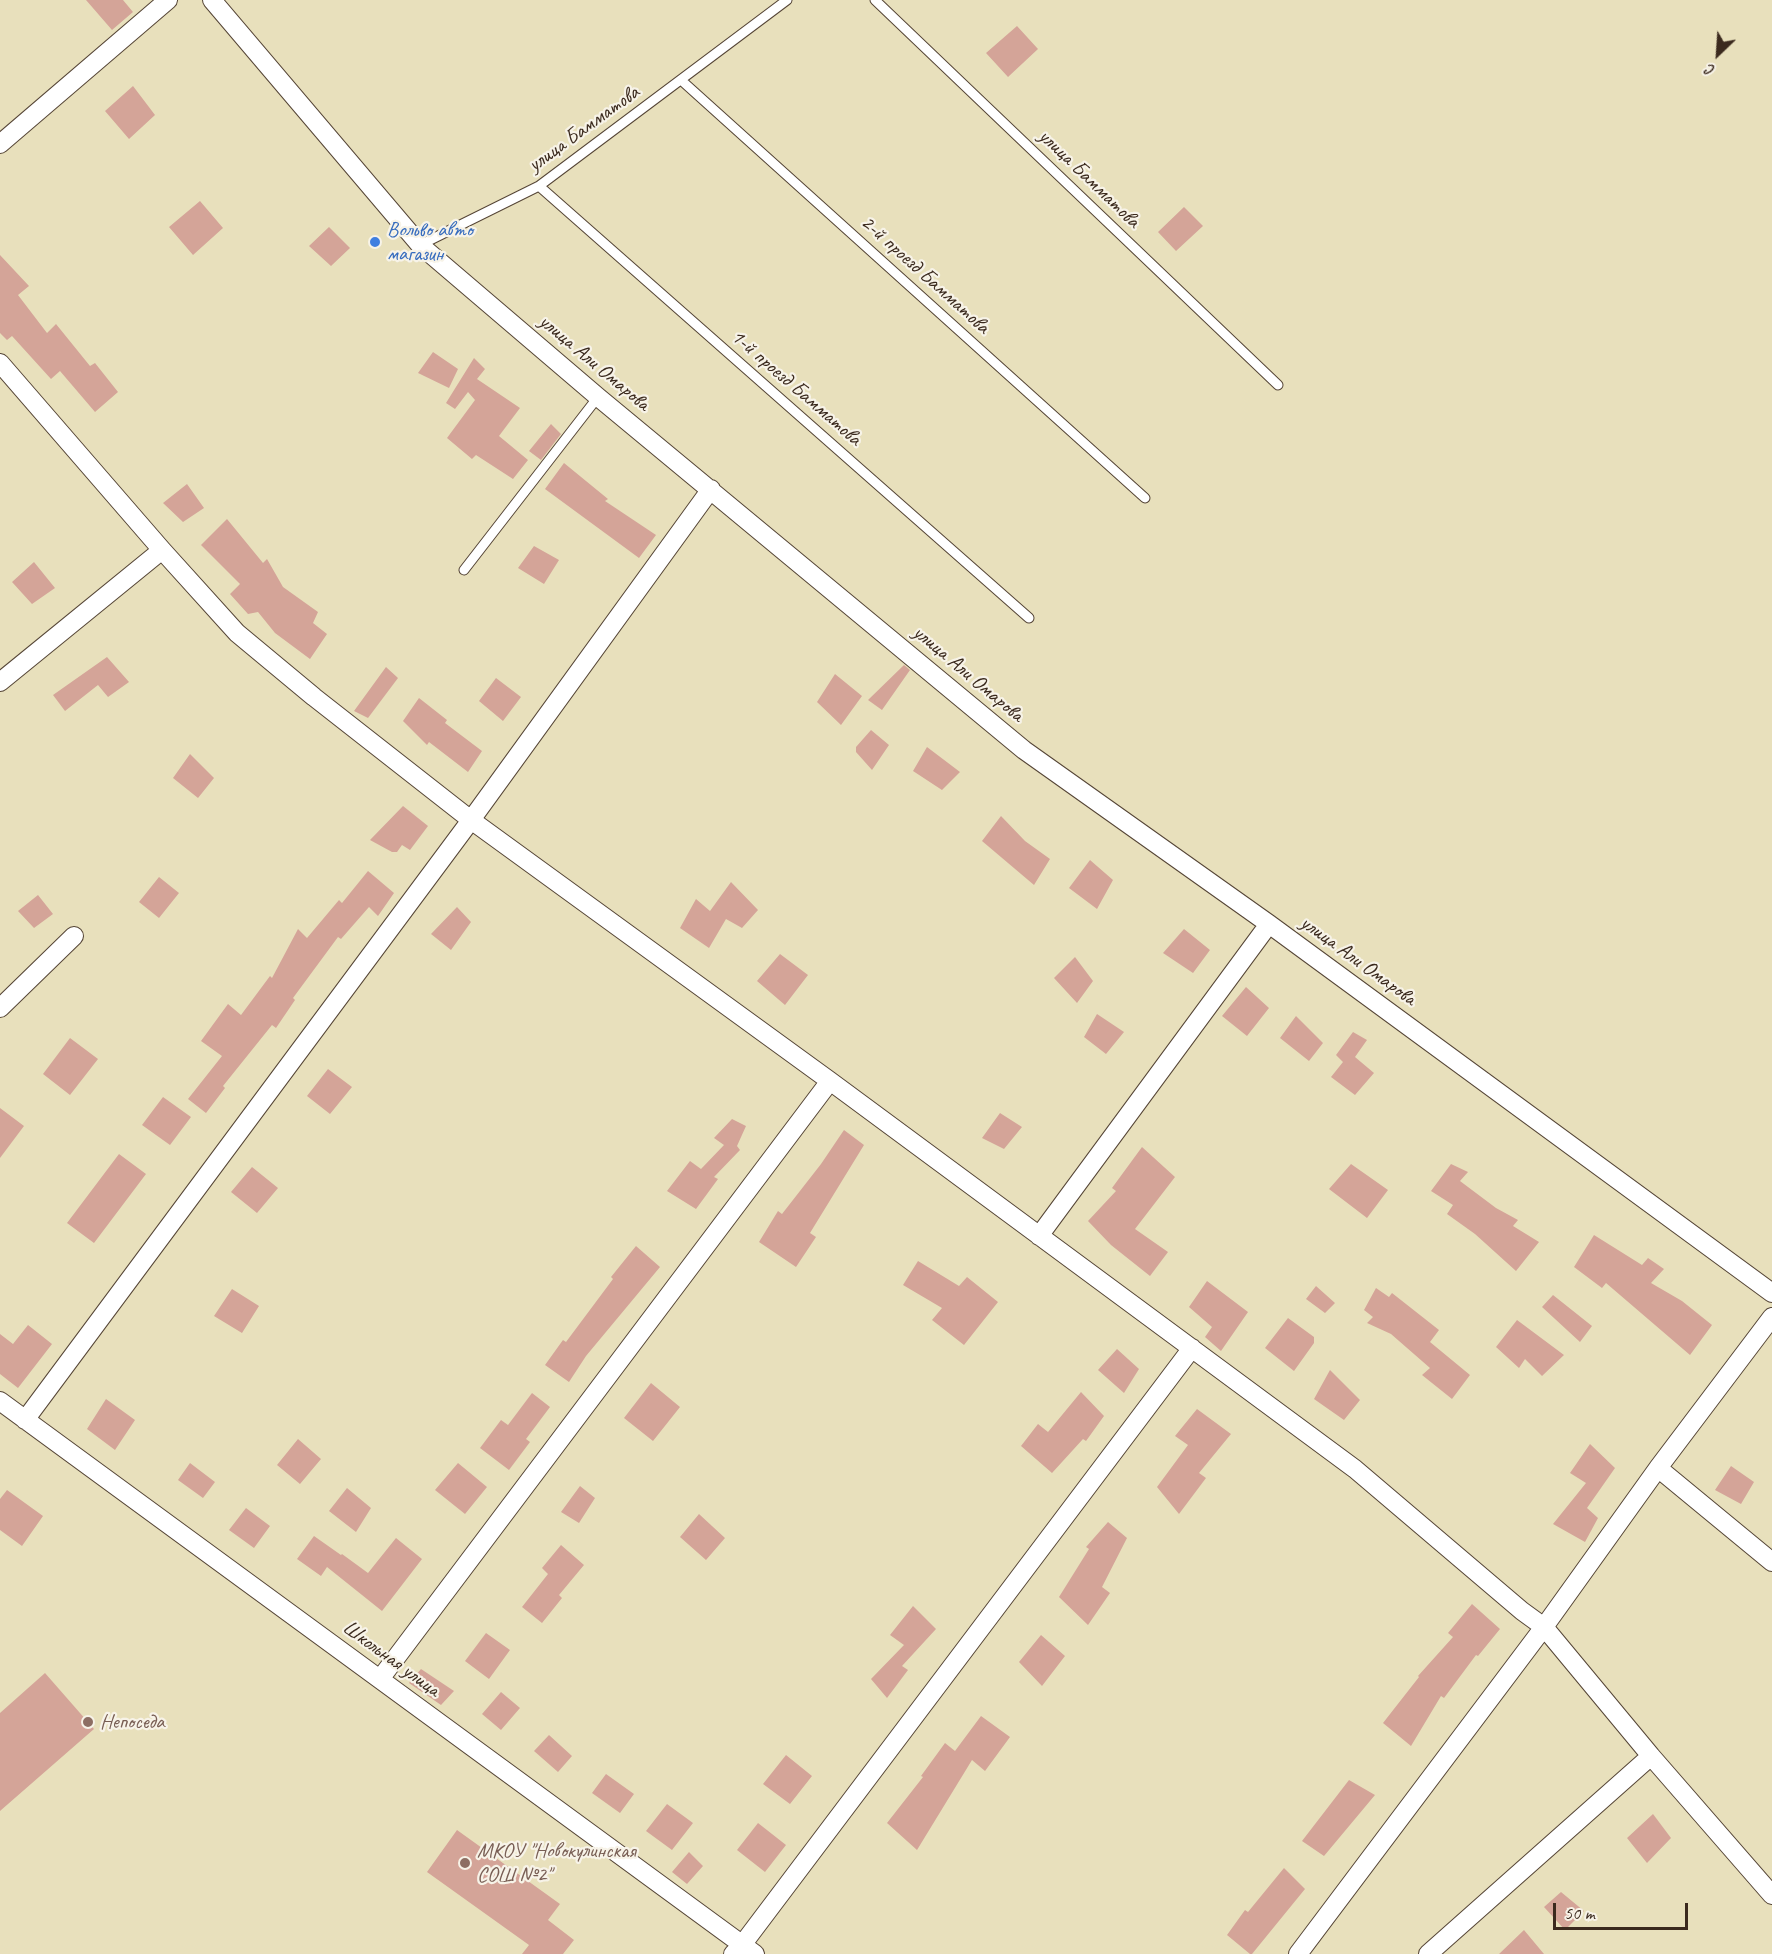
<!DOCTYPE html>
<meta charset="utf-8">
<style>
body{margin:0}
#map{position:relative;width:1772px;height:1954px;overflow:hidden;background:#e8e0bc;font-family:Caveat,sans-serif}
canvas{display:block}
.north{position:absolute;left:1688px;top:24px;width:60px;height:60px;-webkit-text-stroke:4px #f7f3e8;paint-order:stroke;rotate:205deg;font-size:16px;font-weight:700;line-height:24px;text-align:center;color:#3b2a1e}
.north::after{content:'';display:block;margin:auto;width:21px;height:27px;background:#3b2a1e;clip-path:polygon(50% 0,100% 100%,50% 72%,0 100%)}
.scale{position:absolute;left:1553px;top:1903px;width:135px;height:27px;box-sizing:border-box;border:3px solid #3b2a1e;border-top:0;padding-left:8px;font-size:18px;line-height:21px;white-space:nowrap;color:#3b2a1e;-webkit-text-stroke:4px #f7f3e8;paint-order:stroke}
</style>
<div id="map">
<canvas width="1772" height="1954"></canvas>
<div class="north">С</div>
<div class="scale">50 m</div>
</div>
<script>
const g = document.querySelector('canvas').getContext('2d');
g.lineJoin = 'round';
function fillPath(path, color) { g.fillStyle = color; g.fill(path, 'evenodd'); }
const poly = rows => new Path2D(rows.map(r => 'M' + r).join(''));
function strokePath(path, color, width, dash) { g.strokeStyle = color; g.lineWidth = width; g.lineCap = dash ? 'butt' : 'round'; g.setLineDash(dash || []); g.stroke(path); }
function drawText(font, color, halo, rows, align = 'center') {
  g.font = font + ' Caveat,sans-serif'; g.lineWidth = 4.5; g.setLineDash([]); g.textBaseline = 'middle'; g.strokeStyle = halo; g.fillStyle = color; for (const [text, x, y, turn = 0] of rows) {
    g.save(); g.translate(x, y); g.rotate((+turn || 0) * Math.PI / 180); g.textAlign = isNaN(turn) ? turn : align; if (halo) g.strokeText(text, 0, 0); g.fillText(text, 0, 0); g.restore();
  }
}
const building = poly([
 [86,0,123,0,133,12,112,30],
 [1017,26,1038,49,1008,77,986,53],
 [133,86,155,115,129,139,105,111],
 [200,201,223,228,193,255,169,227],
 [1184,207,1203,226,1176,251,1158,232],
 [329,227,350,248,331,266,309,246],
 [0,255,29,286,18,295,47,333,56,324,90,366,95,363,118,392,95,412,60,371,51,379,12,336,7,340,0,333],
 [433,352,458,369,449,388,418,373],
 [474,358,485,369,477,379,520,408,499,436,528,460,513,479,476,455,472,459,447,438,475,400,468,392,455,409,446,403],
 [551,424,561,434,541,460,529,451],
 [564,463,608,499,605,501,656,535,639,558,545,489],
 [187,484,204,508,183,522,163,503],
 [227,519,263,563,267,559,283,587,318,612,313,623,327,634,310,659,275,633,258,612,248,614,230,594,240,584,201,545],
 [534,546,559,560,544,584,518,568],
 [34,562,55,588,32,604,12,582],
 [107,657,129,682,108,697,98,685,65,711,53,695],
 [904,665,910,670,882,710,868,700],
 [386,667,398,678,368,718,354,711],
 [835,674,862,696,841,725,817,702],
 [496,678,521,697,503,721,479,701],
 [419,698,447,720,445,723,482,751,468,772,429,742,427,745,403,721],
 [871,730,889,745,872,770,856,752,856,747],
 [927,747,960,772,942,790,913,771],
 [190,754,214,778,198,798,173,778],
 [403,806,428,826,410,850,402,845,397,852,392,852,370,840],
 [1001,816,1025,841,1050,859,1034,885,982,841],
 [1090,860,1113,880,1097,909,1069,888],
 [368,871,394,893,378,916,369,907,341,939,338,937,293,998,295,1000,276,1028,272,1025,223,1086,225,1088,206,1113,188,1099,222,1056,201,1041,228,1004,241,1015,270,976,272,978,298,929,307,938,339,900,342,903],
 [159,877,179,893,159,918,139,902],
 [731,882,758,910,742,928,726,919,709,948,680,928,696,899,710,911],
 [38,895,53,914,34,928,18,911],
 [457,907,471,922,451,950,431,934],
 [1184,929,1210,950,1193,973,1163,953],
 [780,954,808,975,785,1005,757,981],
 [1075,957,1093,981,1077,1003,1054,978],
 [1246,987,1269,1008,1247,1036,1222,1016],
 [1097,1014,1124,1032,1106,1054,1084,1037],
 [1296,1016,1323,1043,1309,1061,1280,1038],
 [1353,1032,1367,1040,1355,1057,1374,1073,1355,1095,1331,1077,1343,1062,1336,1055],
 [70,1038,98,1059,70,1095,43,1074],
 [328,1069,352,1087,330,1114,307,1096],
 [163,1097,191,1117,170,1145,142,1125],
 [0,1108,24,1126,0,1158],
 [1000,1113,1022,1127,1004,1149,982,1138],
 [732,1119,746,1126,737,1146,740,1150,714,1177,718,1179,696,1209,667,1191,690,1161,701,1169,724,1145,714,1138],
 [844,1130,864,1145,810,1233,816,1237,796,1267,759,1242,778,1211,782,1214,821,1164],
 [1142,1147,1175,1177,1135,1229,1168,1252,1150,1276,1111,1245,1088,1221,1116,1191,1112,1188],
 [119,1154,146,1174,94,1243,67,1223],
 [1351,1164,1388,1190,1367,1218,1329,1189],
 [1451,1164,1468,1172,1460,1181,1496,1208,1518,1220,1513,1226,1539,1242,1516,1271,1475,1234,1447,1214,1453,1205,1431,1191],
 [252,1167,278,1188,257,1213,231,1192],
 [1594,1235,1642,1265,1648,1258,1664,1269,1651,1283,1682,1301,1712,1325,1690,1355,1606,1283,1602,1288,1574,1267],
 [636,1246,660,1267,586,1356,569,1382,545,1365,563,1340,566,1342,613,1279,611,1277],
 [918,1261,959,1286,967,1277,998,1302,964,1345,932,1320,942,1308,903,1285],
 [1207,1281,1248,1312,1221,1351,1205,1337,1212,1327,1189,1307],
 [1316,1286,1335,1303,1325,1313,1306,1299],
 [1376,1288,1389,1297,1392,1293,1439,1330,1430,1342,1470,1375,1452,1399,1422,1375,1430,1368,1391,1334,1367,1323,1373,1317,1364,1310],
 [232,1289,259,1306,242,1333,214,1316],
 [1553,1295,1592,1326,1580,1342,1542,1307],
 [1288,1318,1314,1337,1314,1343,1294,1371,1265,1348],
 [1517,1320,1564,1355,1542,1376,1525,1359,1519,1368,1496,1347],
 [28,1325,52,1344,18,1388,0,1374,0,1334,13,1344],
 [1117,1349,1139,1369,1124,1393,1098,1370],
 [1330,1370,1360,1400,1344,1420,1314,1399],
 [651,1383,680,1407,653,1441,624,1418],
 [1081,1392,1104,1416,1086,1441,1083,1439,1052,1473,1021,1446,1038,1424,1048,1432],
 [532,1393,550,1407,526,1439,530,1442,509,1470,480,1448,501,1420,508,1425],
 [106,1399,135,1420,115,1450,87,1429],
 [1197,1409,1231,1434,1199,1473,1206,1478,1179,1514,1157,1487,1188,1445,1175,1436],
 [298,1439,321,1459,300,1484,277,1465],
 [1590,1444,1615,1468,1587,1508,1598,1518,1585,1542,1553,1524,1586,1483,1570,1473],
 [190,1463,215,1482,203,1498,178,1480],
 [458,1463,487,1487,465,1514,435,1490],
 [1731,1466,1754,1482,1741,1504,1715,1490],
 [580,1486,595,1498,579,1523,561,1512],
 [347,1488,371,1508,356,1532,329,1511],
 [7,1490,43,1516,22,1546,0,1530,0,1499],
 [246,1508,270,1526,254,1548,229,1530],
 [699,1514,725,1538,706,1560,680,1537],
 [1108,1522,1127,1538,1102,1587,1110,1593,1088,1625,1059,1597,1089,1549,1086,1547],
 [314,1536,341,1555,342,1554,368,1573,396,1538,422,1559,382,1611,327,1567,321,1576,297,1559],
 [561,1545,584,1565,559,1595,562,1598,542,1623,522,1607,548,1574,542,1568],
 [1472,1604,1500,1629,1478,1656,1476,1655,1444,1698,1441,1696,1411,1746,1383,1723,1419,1677,1418,1676,1453,1637,1448,1633],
 [913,1606,936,1629,902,1666,908,1670,887,1698,871,1679,904,1645,890,1635],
 [486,1633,510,1650,489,1679,465,1661],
 [1041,1635,1065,1656,1042,1686,1019,1662],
 [421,1669,454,1691,441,1705,409,1683],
 [45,1673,94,1729,0,1811,0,1713],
 [501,1692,520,1708,501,1730,482,1714],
 [981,1716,1010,1737,985,1771,972,1760,917,1850,887,1823,923,1777,921,1776,945,1743,955,1751],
 [549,1735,572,1756,558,1772,534,1751],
 [786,1755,812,1776,790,1804,763,1784],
 [606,1774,634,1794,620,1813,592,1793],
 [1349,1780,1375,1795,1324,1856,1302,1841],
 [667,1804,693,1823,672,1850,646,1831],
 [1653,1814,1671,1838,1647,1863,1627,1838],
 [758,1823,786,1845,765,1872,737,1850],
 [457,1830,560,1904,548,1920,574,1940,563,1954,522,1954,529,1945,427,1872],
 [689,1852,703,1866,687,1884,672,1872],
 [1284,1868,1305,1889,1252,1954,1250,1954,1227,1935,1245,1910,1248,1912],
 [1561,1892,1584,1911,1565,1930,1544,1907],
 [1524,1930,1544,1954,1499,1954]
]);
const service = poly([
 [875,0,1278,385],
 [681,80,1145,498],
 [539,186,1029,618],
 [420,245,539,186,787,0],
 [464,570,598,397]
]);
const minor = poly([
 [212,0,420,245,598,397,1024,750,1269,924,1772,1293],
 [0,144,168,0],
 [0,363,162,550,237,633,314,697,471,820,830,1081,1355,1469,1522,1611,1544,1627,1651,1756,1772,1895],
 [0,682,162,550],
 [0,1008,74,936],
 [1039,1236,1269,924],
 [0,1401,755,1954],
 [25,1420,471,820,711,489],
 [1658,1468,1772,1562],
 [380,1679,830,1081],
 [733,1954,742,1945,1192,1348],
 [1298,1954,1544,1627,1658,1468,1772,1317],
 [1428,1954,1651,1756]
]);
const markers = [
 [375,242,6,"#3f7fe0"],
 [88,1722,6,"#8d6e63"],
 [465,1863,6,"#8d6e63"]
];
const streetNames = [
 ["улица Бамматова",584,129,-36],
 ["улица Бамматова",1089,179,44],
 ["2-й проезд Бамматова",925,275,42],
 ["улица Али Омарова",594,363,40],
 ["1-й проезд Бамматова",796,388,41],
 ["улица Али Омарова",968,674,40],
 ["улица Али Омарова",1358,961,36],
 ["Школьная улица",391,1659,36]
];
const shopNames = [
 ["Вольво авто",387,230],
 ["магазин",387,254]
];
const educationNames = [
 ["Непоседа",100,1722],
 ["МКОУ \"Новокулинская",477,1851],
 ["СОШ №2\"",477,1875]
];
fillPath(building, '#d4a498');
strokePath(service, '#554536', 11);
strokePath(minor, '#554536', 20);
strokePath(service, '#fff', 9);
strokePath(minor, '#fff', 18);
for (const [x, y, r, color] of markers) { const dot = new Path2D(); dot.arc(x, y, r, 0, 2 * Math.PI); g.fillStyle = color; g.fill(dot); strokePath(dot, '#f7f3e8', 2); }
drawText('21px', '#3b2a1e', '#f7f3e8', streetNames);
drawText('21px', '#366cbe', '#f7f3e8', shopNames, 'left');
drawText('21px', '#785e54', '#f7f3e8', educationNames, 'left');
</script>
